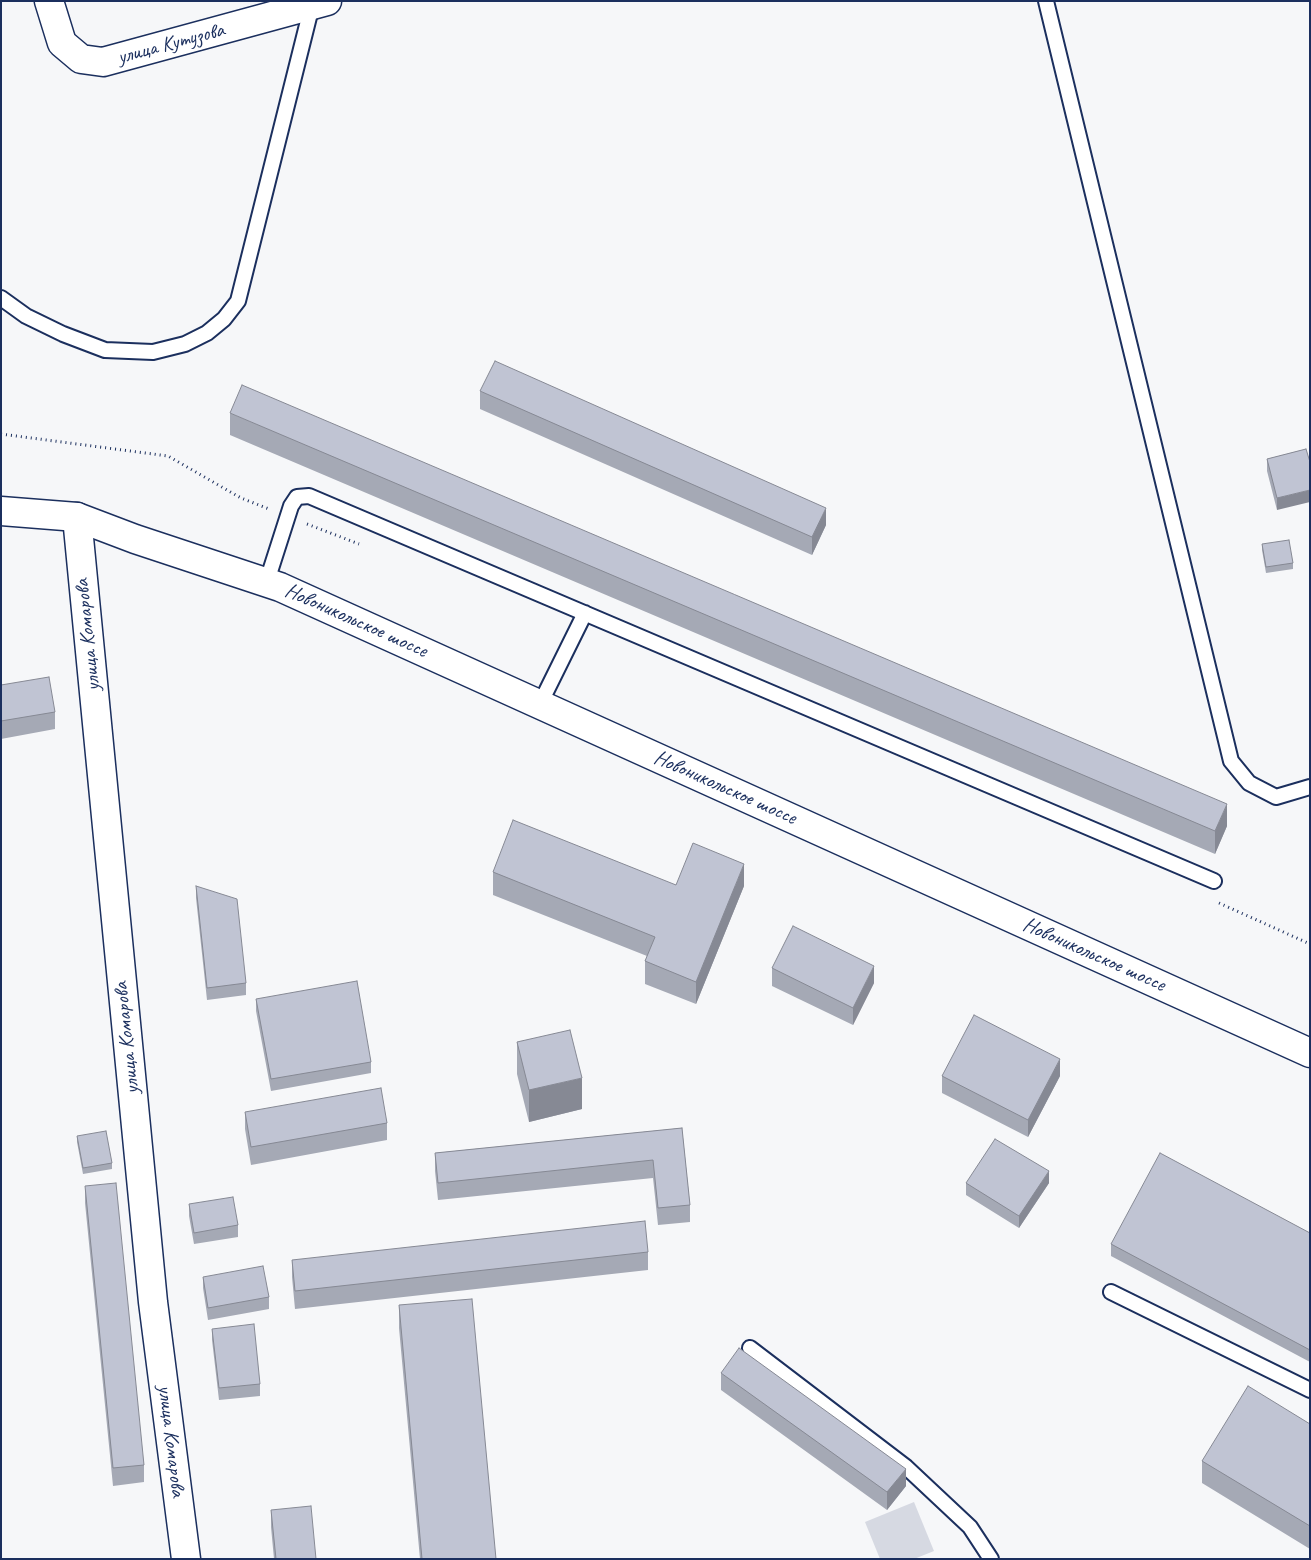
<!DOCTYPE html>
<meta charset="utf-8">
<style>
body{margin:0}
#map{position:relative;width:1311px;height:1560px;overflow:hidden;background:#f6f7f9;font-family:Caveat,sans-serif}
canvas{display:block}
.frame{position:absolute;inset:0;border:2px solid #1b2f5e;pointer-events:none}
</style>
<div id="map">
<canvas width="1311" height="1560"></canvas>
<div class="frame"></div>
</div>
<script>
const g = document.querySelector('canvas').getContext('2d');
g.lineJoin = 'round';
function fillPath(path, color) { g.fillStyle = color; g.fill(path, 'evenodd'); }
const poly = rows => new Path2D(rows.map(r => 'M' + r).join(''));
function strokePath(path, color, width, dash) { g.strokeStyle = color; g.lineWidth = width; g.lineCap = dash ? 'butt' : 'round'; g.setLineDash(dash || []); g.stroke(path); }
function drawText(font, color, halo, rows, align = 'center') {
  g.font = font + ' Caveat,sans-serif'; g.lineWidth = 4; g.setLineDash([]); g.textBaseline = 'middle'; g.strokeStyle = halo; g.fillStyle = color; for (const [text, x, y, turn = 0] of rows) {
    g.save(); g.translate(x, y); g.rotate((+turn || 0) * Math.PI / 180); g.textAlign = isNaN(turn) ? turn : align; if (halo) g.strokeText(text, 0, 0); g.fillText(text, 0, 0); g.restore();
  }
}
const green = poly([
 [914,1502,934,1551,914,1559,880,1559,865,1522]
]);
const path = poly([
 [1,434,168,456,241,498,269,509],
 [307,524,359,544],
 [1219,903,1310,944]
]);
const lane = poly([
 [1046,1,1231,761,1249,783,1276,797,1310,787],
 [1,298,26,316,63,334,105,350,153,352,185,344,207,333,224,319,238,301,312,5],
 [267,581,291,506,297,497,309,496,1214,881],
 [540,704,585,613],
 [1111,1292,1310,1390],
 [750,1348,906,1467,970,1527,991,1559]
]);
const street = poly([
 [49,1,62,43,81,59,103,62,327,1],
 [77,517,153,1302,186,1559]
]);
const highway = poly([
 [1,511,77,517,135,539,280,587,1310,1053]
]);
const wall = poly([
 [480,391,826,525,812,555,480,409],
 [230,413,1227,826,1215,854,230,435],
 [1306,449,1277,510,1267,471,1267,459],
 [1262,544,1293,563,1293,569,1266,573,1262,550],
 [1,685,55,712,55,729,1,739],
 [493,872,676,885,744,886,696,1004,645,984,645,961,647,956,493,895],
 [196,886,246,983,246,995,207,1000,196,898],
 [772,968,874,983,853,1025,772,986],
 [256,999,371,1062,371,1073,271,1091,256,1011],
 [517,1042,582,1109,529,1122,517,1074],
 [942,1076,1060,1076,1028,1137,942,1093],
 [245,1112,387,1123,387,1140,251,1165,245,1129],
 [682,1128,690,1205,690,1222,658,1225,653,1178,438,1200,435,1171,435,1153],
 [77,1136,112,1163,112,1169,83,1174,77,1142],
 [966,1183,1049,1183,1019,1228,966,1195],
 [85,1186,144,1465,144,1482,113,1486,85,1203],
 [189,1204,238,1225,238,1237,194,1244,189,1216],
 [1310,1233,1310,1362,1111,1256,1111,1244],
 [648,1252,648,1270,295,1309,292,1277,292,1260],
 [203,1277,269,1297,269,1309,208,1320,203,1288],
 [399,1305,496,1559,420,1559,399,1328],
 [212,1329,260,1384,260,1396,219,1400,212,1340],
 [721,1373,906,1486,887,1510,721,1390],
 [1310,1424,1310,1549,1202,1483,1202,1461],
 [271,1510,316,1559,274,1559,271,1527]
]);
const shadedWall = poly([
 [1310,490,1310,502,1277,510,1277,498],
 [826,508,826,525,812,555,812,537],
 [1227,804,1227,826,1215,854,1215,831],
 [744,864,744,886,696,1004,696,982],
 [874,966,874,983,853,1025,853,1008],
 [1060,1059,1060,1076,1028,1137,1028,1120],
 [582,1078,582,1109,529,1122,529,1090],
 [1049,1171,1049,1183,1019,1228,1019,1216],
 [906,1469,906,1486,887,1510,887,1492]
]);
const building = poly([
 [495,361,826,508,812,537,480,391,495,361],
 [242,385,1227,804,1215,831,230,413,242,385],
 [1306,449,1310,462,1310,490,1277,498,1267,459,1306,449],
 [1289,540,1293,563,1266,567,1262,544,1289,540],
 [49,677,55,712,1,721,1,685,49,677],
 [513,820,676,885,693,843,744,864,696,982,645,961,655,937,493,872,513,820],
 [196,886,237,899,246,983,207,988,196,886],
 [793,926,874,966,853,1008,772,968,793,926],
 [357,981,371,1062,271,1079,256,999,357,981],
 [974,1015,1060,1059,1028,1120,942,1076,974,1015],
 [570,1030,582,1078,529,1090,517,1042,570,1030],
 [381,1088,387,1123,251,1147,245,1112,381,1088],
 [682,1128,690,1205,658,1208,653,1160,438,1183,435,1153,682,1128],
 [106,1131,112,1163,83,1168,77,1136,106,1131],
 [995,1139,1049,1171,1019,1216,966,1183,995,1139],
 [1160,1153,1310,1233,1310,1350,1111,1244,1160,1153],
 [116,1183,144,1465,113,1468,85,1186,116,1183],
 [233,1197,238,1225,194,1233,189,1204,233,1197],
 [645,1221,648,1252,295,1291,292,1260,645,1221],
 [263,1266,269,1297,208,1308,203,1277,263,1266],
 [472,1299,496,1559,422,1559,399,1305,472,1299],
 [254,1324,260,1384,219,1388,212,1329,254,1324],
 [739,1348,906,1469,887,1492,721,1373,739,1348],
 [1248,1386,1310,1424,1310,1526,1202,1461,1248,1386],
 [311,1506,316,1559,276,1559,271,1510,311,1506]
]);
const streetNames = [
 ["улица Кутузова",171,44,-15],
 ["Новоникольское шоссе",356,621,24],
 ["улица Комарова",88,635,-96],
 ["Новоникольское шоссе",725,788,24],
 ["Новоникольское шоссе",1094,955,24],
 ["улица Комарова",127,1038,-96],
 ["улица Комарова",171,1441,83]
];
fillPath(green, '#d6d9e2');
strokePath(lane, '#1b2f5e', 18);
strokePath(street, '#1b2f5e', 31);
strokePath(highway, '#1b2f5e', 31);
strokePath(path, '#1b2f5e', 3, [1, 4]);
strokePath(lane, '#fff', 14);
strokePath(street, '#fff', 28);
strokePath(highway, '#fff', 28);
fillPath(wall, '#a5a9b5');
fillPath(shadedWall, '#868994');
fillPath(building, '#c0c4d3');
strokePath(building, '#868994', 1);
drawText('21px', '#1b2f5e', '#fff', streetNames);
</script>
